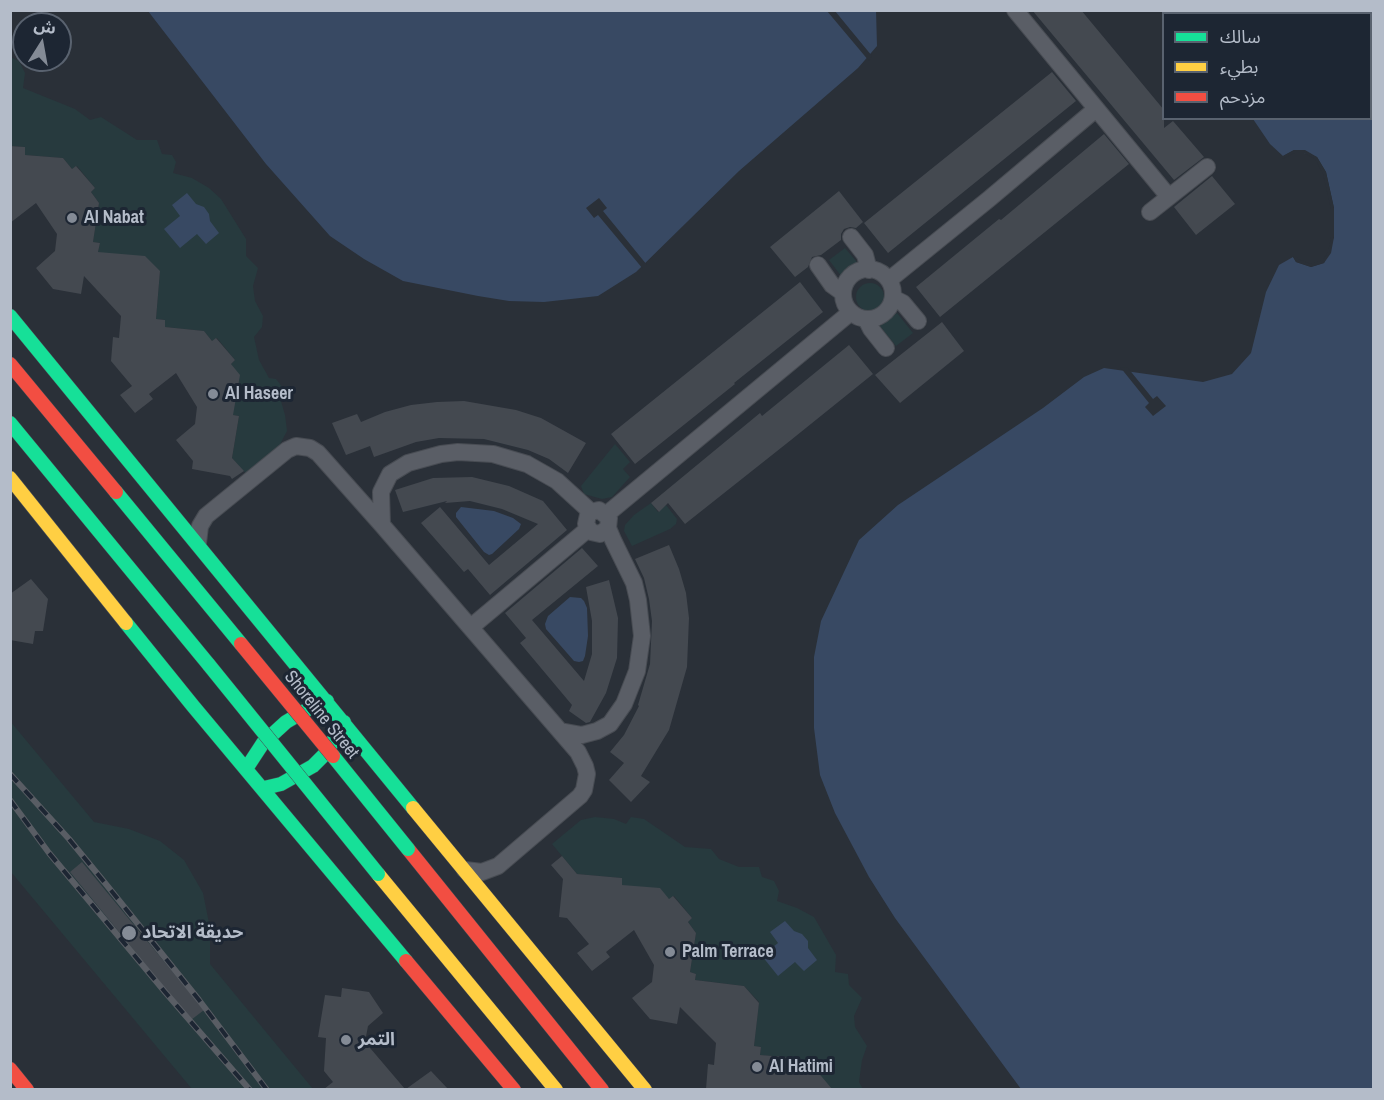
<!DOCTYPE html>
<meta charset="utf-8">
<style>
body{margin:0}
#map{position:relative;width:1384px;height:1100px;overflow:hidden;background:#2a3038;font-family:"Archivo Narrow","Noto Sans Arabic",sans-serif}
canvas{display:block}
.frame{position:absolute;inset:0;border:12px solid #b4bcc9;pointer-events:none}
.legend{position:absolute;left:1162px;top:12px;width:210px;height:108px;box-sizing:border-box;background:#1d2633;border:2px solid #59626f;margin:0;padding:8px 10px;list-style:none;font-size:18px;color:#b4bcc9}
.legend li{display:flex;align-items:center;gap:12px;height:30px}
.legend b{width:30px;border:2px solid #59626f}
.north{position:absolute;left:12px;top:12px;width:60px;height:60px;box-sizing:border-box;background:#1d2633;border:2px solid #59626f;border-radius:50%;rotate:11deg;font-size:16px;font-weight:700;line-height:24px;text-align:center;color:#b4bcc9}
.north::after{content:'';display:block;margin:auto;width:21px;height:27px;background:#848b96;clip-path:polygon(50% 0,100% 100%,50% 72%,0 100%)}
</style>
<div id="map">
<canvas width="1384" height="1100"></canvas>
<div class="frame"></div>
<ul class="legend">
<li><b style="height:8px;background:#16e098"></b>سالك</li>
<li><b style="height:8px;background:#ffcf43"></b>بطيء</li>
<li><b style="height:8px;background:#f24e42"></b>مزدحم</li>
</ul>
<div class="north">ش</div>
</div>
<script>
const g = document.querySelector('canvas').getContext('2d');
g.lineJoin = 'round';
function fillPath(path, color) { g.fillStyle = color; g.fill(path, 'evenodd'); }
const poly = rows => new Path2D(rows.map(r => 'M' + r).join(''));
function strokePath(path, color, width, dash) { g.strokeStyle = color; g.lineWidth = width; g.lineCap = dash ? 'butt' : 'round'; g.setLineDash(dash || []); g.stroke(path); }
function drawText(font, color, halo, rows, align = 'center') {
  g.font = font + ' "Archivo Narrow","Noto Sans Arabic",sans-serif'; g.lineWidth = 6; g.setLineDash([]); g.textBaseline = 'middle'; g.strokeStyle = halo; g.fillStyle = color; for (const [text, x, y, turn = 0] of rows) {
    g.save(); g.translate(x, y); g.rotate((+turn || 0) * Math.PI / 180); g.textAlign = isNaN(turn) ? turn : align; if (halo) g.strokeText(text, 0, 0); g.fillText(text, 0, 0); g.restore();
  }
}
const green = poly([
 [10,57,19,61,25,73,23,88,75,109,90,120,101,117,137,140,157,140,162,154,172,155,176,162,173,173,192,178,209,188,221,199,246,239,246,256,258,268,253,286,255,301,263,316,262,327,254,337,259,360,269,378,276,379,283,388,281,401,285,415,287,431,275,454,249,477,232,458,239,416,233,415,231,364,235,360,217,338,212,341,204,331,165,327,165,320,156,319,160,271,98,252,100,243,93,242,99,203,91,192,95,188,77,166,72,169,63,158,25,155,25,147,11,146],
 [845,248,862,268,845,281,829,260],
 '856 297a14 14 0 1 1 28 0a14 14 0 1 1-28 0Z',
 [897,313,913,333,896,346,880,326],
 [615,444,630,462,623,469,630,477,612,497,602,499,584,494,581,486],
 [651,503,658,512,666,505,677,519,676,524,670,529,632,546,624,531,625,525,634,515],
 [10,721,94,822,129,829,160,841,184,860,203,893,210,928,210,964,313,1089,192,1089,11,872],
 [595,817,614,819,626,824,631,817,644,819,685,847,711,849,719,859,739,867,759,867,762,877,774,881,779,891,777,901,797,908,814,917,836,955,835,972,848,974,849,985,862,998,854,1016,855,1027,867,1046,862,1060,859,1082,863,1089,828,1089,830,1088,812,1065,808,1068,799,1058,760,1055,761,1047,754,1046,759,1002,744,986,695,980,696,974,690,972,696,933,688,922,692,918,674,896,669,899,622,885,622,878,577,874,552,844,581,820]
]);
const water = poly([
 [876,10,877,46,858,68,739,171,636,272,598,296,544,302,509,301,478,296,403,281,364,259,330,236,266,164,148,11],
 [1203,11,1373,11,1373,1089,1021,1089,895,918,869,877,835,813,820,775,814,728,814,657,821,621,859,540,898,505,1043,408,1084,377,1104,368,1203,382,1232,374,1251,353,1266,292,1279,265,1293,257,1296,262,1311,267,1324,263,1334,237,1334,208,1326,172,1317,157,1294,150,1283,156,1270,144,1253,119,1370,118,1370,14,1206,14],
 [187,193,196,204,204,207,209,214,210,221,219,233,206,244,197,234,180,248,164,229,180,216,172,205],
 [461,507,494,511,513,518,521,524,519,529,492,554,489,555,484,552,456,517,456,513],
 [570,597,581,598,584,601,587,608,588,636,585,656,583,661,579,662,574,661,546,629,545,624,548,616],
 [785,921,794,931,802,934,808,941,808,948,817,960,804,971,795,962,778,976,762,956,778,943,770,932]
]);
const pier = poly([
 [827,11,835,11,872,56,869,61],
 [1294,150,1305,150,1317,157,1326,172,1334,208,1334,237,1331,253,1324,263,1311,267,1296,262,1293,257,1296,256,1298,259,1311,264,1323,260,1328,252,1331,237,1331,209,1323,174,1315,159,1304,153,1295,153,1282,159,1283,156],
 [599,198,607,208,603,211,647,265,643,269,598,215,594,218,586,208],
 [1120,367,1128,368,1153,399,1157,396,1166,406,1153,416,1145,407,1149,403]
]);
const building = poly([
 [1032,10,1081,10,1164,110,1164,128,1173,121,1204,157,1174,180],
 [1052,72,1076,101,888,253,864,223],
 [1104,134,1129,164,940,317,916,287,999,219,1001,220],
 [10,146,25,147,25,155,63,158,72,169,76,166,95,188,91,192,99,203,93,242,100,243,98,252,145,256,160,271,156,319,165,320,165,327,204,331,212,341,216,338,235,360,231,364,240,375,233,415,239,416,232,458,244,471,232,479,230,476,192,469,193,461,176,440,195,424,197,407,176,373,149,394,153,399,135,413,120,395,132,386,111,361,113,337,119,338,121,316,84,276,81,294,53,289,36,268,55,251,57,234,36,203,10,223],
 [1212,176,1235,204,1196,235,1174,207],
 [839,191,863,222,856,228,850,227,844,229,841,234,841,240,821,255,812,257,808,267,795,277,770,247],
 [800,282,823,312,734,383,735,384,635,464,611,434],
 [942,322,964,351,900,403,875,375],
 [849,345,873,374,791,440,685,524,668,503,659,512,651,503,760,413,762,416],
 [464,401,516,410,541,418,586,443,568,473,549,459,528,450,484,439,439,438,416,442,374,457,370,446,346,455,332,423,357,414,361,422,385,412,411,405,437,402],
 [472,477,509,486,543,501,567,530,490,595,468,569,464,572,421,523,440,507,489,565,538,524,502,509,470,501,445,503,447,501,403,512,395,490,433,478],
 [669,545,679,569,686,593,689,618,687,667,669,730,641,776,650,782,631,802,609,780,624,763,610,752,624,735,639,706,638,705,650,664,652,621,649,599,644,578,635,559],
 [582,548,598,566,532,620,584,681,592,654,592,621,586,587,609,580,618,618,617,658,606,693,590,722,586,723,569,711,572,705,520,643,526,638,505,613],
 [31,579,48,599,43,631,35,631,33,644,10,640,10,594],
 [562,856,577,874,622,878,622,885,660,888,669,899,673,896,692,918,688,922,696,933,690,972,696,974,695,980,744,986,759,1003,754,1046,761,1047,760,1055,799,1058,808,1068,812,1065,832,1089,706,1089,708,1064,714,1065,716,1043,680,1007,677,1024,650,1019,632,998,652,982,654,965,634,930,606,952,610,957,592,971,577,953,589,944,567,918,559,917,563,879,551,865],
 [82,862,204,1010,191,1020,70,872],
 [342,988,369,992,383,1013,368,1026,365,1042,405,1089,324,1089,333,1082,324,1071,326,1038,318,1037,325,995,341,997],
 [431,1071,448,1089,406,1089]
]);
const street = poly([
 [1015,10,1169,197],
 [1150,212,1207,167],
 [851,237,865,255,869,270],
 [818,265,832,285,843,293],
 '843 294a25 25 0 1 1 50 0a25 25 0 1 1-50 0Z',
 [889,280,989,199,1096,109],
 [893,298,903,303,918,321],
 [866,319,871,329,886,348],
 [607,514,851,312],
 [382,525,381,492,390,474,408,463,441,454,458,452,493,454,527,464,557,481,591,512],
 [198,543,200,526,206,516,287,450,296,446,310,448,318,453,382,525,578,752,585,766,587,774,584,790,580,796,498,866,482,872,465,870],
 [471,627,588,529],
 [560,731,582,735,597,731,610,724,624,704,637,671,642,636,638,600,634,583,613,540,608,528,609,518,599,510,591,512,588,515,586,524,591,532,600,534,608,528]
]);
const fast = poly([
 [10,316,413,808],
 [10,423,209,665],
 [116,492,241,644],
 [126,623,193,706,406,961],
 [246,769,263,743,286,722,315,705,327,701],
 [264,788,281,784,313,766,326,753,344,722]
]);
const slow = poly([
 [10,478,126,623],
 [413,808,645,1090],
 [378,874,556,1090]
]);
const jam = poly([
 [10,364,116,492],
 [408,849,602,1090],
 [406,961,514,1090],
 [10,1069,27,1090]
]);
const rail = poly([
 [10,774,69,839,105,883,199,1000,267,1090],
 [10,800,49,853,165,992,250,1090]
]);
const fastBridge = poly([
 [209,665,378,874],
 [333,756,408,849]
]);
const jamBridge = poly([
 [241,644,333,756]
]);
const markers = [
 [72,218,6,"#848b96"],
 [213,394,6,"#848b96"],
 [129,933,8,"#848b96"],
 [670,952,6,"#848b96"],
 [346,1040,6,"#848b96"],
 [757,1067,6,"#848b96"]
];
const poiNames = [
 ["Al Nabat",84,218],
 ["Al Haseer",225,394],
 ["حديقة الاتحاد",142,933],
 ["Palm Terrace",682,952],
 ["التمر",358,1040],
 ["Al Hatimi",769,1067]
];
const streetNames = [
 ["Shoreline Street",321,715,51]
];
fillPath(green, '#273a3e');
fillPath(water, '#384963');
fillPath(pier, '#2a3038');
fillPath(building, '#444950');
strokePath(street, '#484c53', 18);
strokePath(fast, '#484c53', 15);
strokePath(slow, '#484c53', 15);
strokePath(jam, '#484c53', 15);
strokePath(street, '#5a5e66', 16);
strokePath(fast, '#16e098', 14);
strokePath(slow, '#ffcf43', 14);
strokePath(jam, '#f24e42', 14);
strokePath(rail, '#595d64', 6);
strokePath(rail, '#1d2633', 4, [11]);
strokePath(fastBridge, '#484c53', 15, []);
strokePath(jamBridge, '#484c53', 15, []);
strokePath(fastBridge, '#16e098', 14);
strokePath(jamBridge, '#f24e42', 14);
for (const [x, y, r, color] of markers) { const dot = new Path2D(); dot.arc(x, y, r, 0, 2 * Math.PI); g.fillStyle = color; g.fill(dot); strokePath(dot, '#1d2633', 2); }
drawText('bold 18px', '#b4bcc9', '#1d2633', poiNames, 'left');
drawText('18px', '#b4bcc9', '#1d2633', streetNames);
</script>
